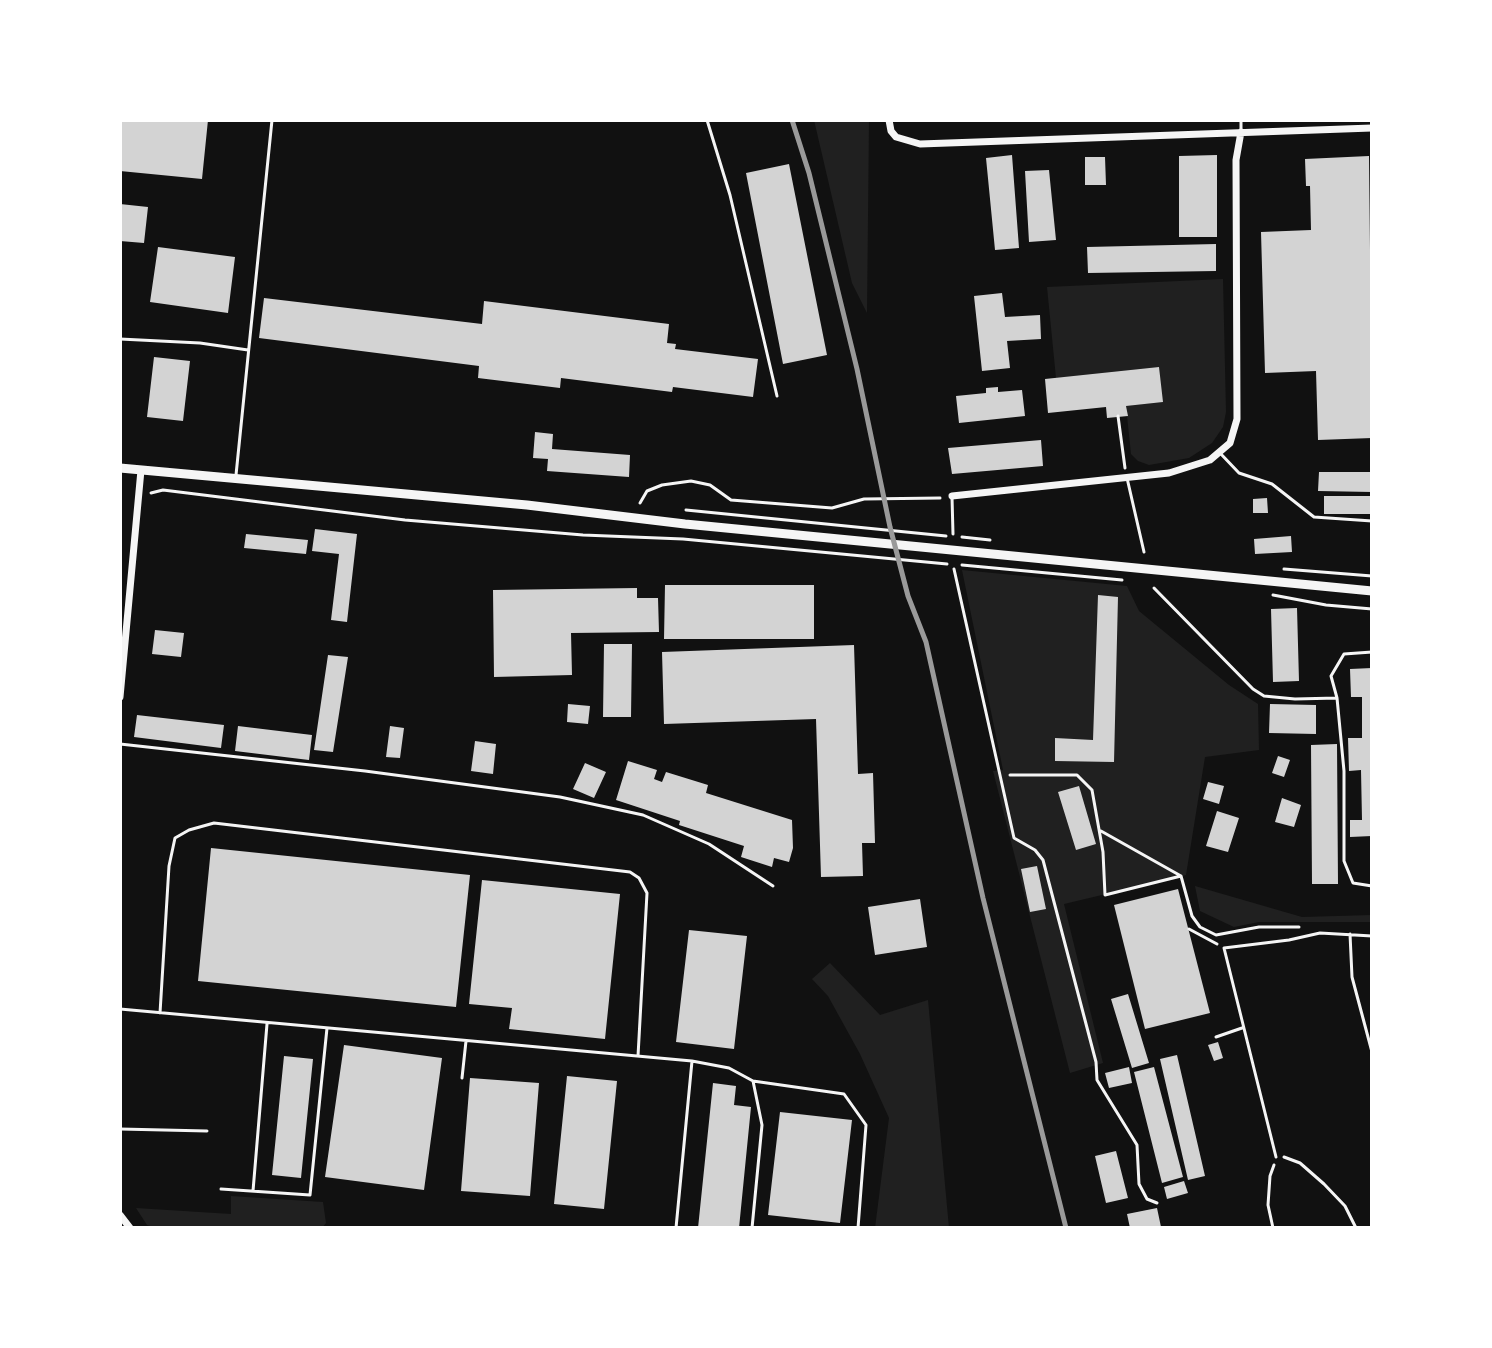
<!DOCTYPE html>
<style>
body{margin:0}
#map{position:relative;width:1492px;height:1348px;overflow:hidden;background:#111;font-family:Signika,sans-serif}
canvas{display:block}
.frame{position:absolute;inset:0;border:122px solid #fff;pointer-events:none}
</style>
<div id="map">
<canvas width="1492" height="1348"></canvas>
<div class="frame"></div>
</div>
<script>
const g = document.querySelector('canvas').getContext('2d');
g.lineJoin = 'round';
function fillPath(path, color) { g.fillStyle = color; g.fill(path, 'evenodd'); }
const poly = rows => new Path2D(rows.map(r => 'M' + r).join(''));
function strokePath(path, color, width, dash) { g.strokeStyle = color; g.lineWidth = width; g.lineCap = dash ? 'butt' : 'round'; g.setLineDash(dash || []); g.stroke(path); }
const green = poly([
 [814,120,869,120,867,313,852,283],
 [1223,279,1226,412,1223,427,1212,443,1189,458,1149,465,1138,461,1131,454,1126,406,1162,402,1159,367,1056,378,1047,287],
 [962,570,1127,586,1139,611,1229,685,1258,704,1259,750,1205,757,1186,875,1064,904,1103,1063,1070,1073,993,771,1003,770],
 [1195,886,1302,917,1372,915,1372,922,1259,922,1234,927,1200,911],
 [830,963,880,1015,928,1000,949,1228,875,1228,889,1118,860,1054,828,996,812,979],
 [231,1196,323,1202,326,1223,322,1228,156,1228,147,1225,136,1208,231,1214]
]);
const building = poly([
 [120,120,208,120,202,179,120,171],
 [1012,155,1019,248,995,250,986,158],
 [1217,155,1217,237,1179,237,1179,156],
 [1369,156,1372,438,1318,440,1316,371,1265,373,1261,232,1311,230,1310,186,1306,186,1305,159],
 [1085,157,1105,157,1106,185,1085,185],
 [789,164,827,355,783,364,746,173],
 [1049,170,1056,240,1029,242,1025,171],
 [120,204,148,207,144,243,120,241],
 [1216,244,1216,271,1088,273,1087,247],
 [158,247,235,257,228,313,150,302],
 [1002,293,1005,317,1040,315,1041,339,1007,341,1010,368,982,371,974,296],
 [264,298,482,324,484,301,669,324,667,343,676,344,675,349,758,359,753,397,673,387,672,392,561,378,560,388,478,378,479,366,259,338],
 [154,357,190,361,183,421,147,417],
 [1159,367,1163,402,1126,406,1128,416,1107,418,1106,407,1048,413,1045,379],
 [998,387,998,392,1022,390,1025,416,959,423,956,396,986,393,986,388],
 [535,432,553,434,552,449,630,455,629,477,547,471,548,459,533,458],
 [1041,440,1043,466,952,474,948,448],
 [1319,472,1372,472,1372,492,1318,491],
 [1324,496,1372,496,1372,514,1324,514],
 [1267,498,1268,513,1253,513,1253,499],
 [315,529,357,534,347,622,331,620,339,554,312,551],
 [246,534,308,540,306,554,244,548],
 [1291,536,1292,552,1255,554,1254,539],
 [665,585,814,585,814,639,664,639],
 [637,588,637,598,658,598,659,632,571,633,572,675,494,677,493,590],
 [1098,595,1118,597,1114,762,1055,761,1055,738,1093,740],
 [1297,608,1299,681,1273,682,1271,609],
 [155,630,184,633,181,657,152,654],
 [604,644,632,644,631,717,603,717],
 [854,645,858,774,873,773,875,843,862,843,863,876,821,877,816,719,664,724,662,652],
 [328,655,348,657,333,752,314,750],
 [1372,668,1372,836,1350,837,1350,820,1362,820,1361,770,1349,771,1348,738,1362,738,1362,697,1351,697,1350,669],
 [568,704,590,706,588,724,567,722],
 [1270,704,1316,705,1316,734,1269,733],
 [137,715,224,725,221,748,134,737],
 [238,726,312,735,309,760,235,751],
 [390,726,404,728,400,758,386,757],
 [475,741,496,744,493,774,471,771],
 [1337,744,1338,884,1312,884,1311,745],
 [1278,756,1290,760,1284,777,1272,773],
 [628,761,657,770,654,779,662,782,666,772,708,785,706,793,792,820,793,848,789,862,774,858,772,867,741,857,744,846,679,825,680,821,616,800],
 [585,763,606,772,594,798,573,789],
 [1208,782,1224,786,1219,804,1203,799],
 [1079,786,1096,844,1076,850,1058,792],
 [1282,798,1301,805,1294,827,1275,822],
 [1217,811,1239,818,1228,852,1206,846],
 [211,848,470,875,456,1007,198,981],
 [1037,866,1046,909,1030,912,1021,869],
 [482,880,620,894,605,1039,509,1029,512,1008,469,1004],
 [1178,889,1210,1013,1145,1029,1114,905],
 [920,899,927,947,875,955,868,907],
 [689,930,747,936,734,1049,676,1042],
 [1128,994,1149,1063,1132,1068,1111,999],
 [1218,1042,1223,1058,1214,1061,1208,1045],
 [344,1045,442,1058,424,1190,325,1177],
 [1177,1055,1205,1176,1188,1180,1160,1059],
 [284,1056,313,1059,301,1178,272,1175],
 [1129,1067,1132,1083,1109,1088,1105,1073],
 [1154,1067,1183,1177,1162,1183,1134,1072],
 [567,1076,617,1081,604,1209,554,1204],
 [470,1078,539,1083,530,1196,461,1191],
 [713,1083,736,1086,734,1105,751,1107,739,1228,698,1228],
 [780,1112,852,1120,840,1223,768,1215],
 [1116,1151,1128,1198,1106,1203,1095,1156],
 [1184,1181,1188,1193,1167,1199,1164,1187],
 [1157,1208,1161,1227,1130,1228,1127,1214]
]);
const path = poly([
 [1118,416,1125,468],
 [151,493,163,490,405,520,583,535,683,539,947,564],
 [640,503,647,491,662,485,691,481,710,485,731,500,832,508,864,499,940,498],
 [686,510,946,536],
 [962,537,990,540],
 [962,565,1122,580],
 [1284,569,1372,576],
 [1273,595,1326,605,1372,609],
 [1010,775,1077,775,1092,790,1103,852,1105,895,1181,876,1192,916,1200,927,1216,935,1259,927,1299,927],
 [1101,831,1181,876],
 [1189,929,1217,944],
 [1284,1157,1300,1163,1324,1184,1345,1206,1356,1228],
 [1273,1228,1268,1205,1270,1176,1274,1165]
]);
const service = poly([
 [707,120,730,195,777,396],
 [1241,120,1241,132],
 [120,339,200,343,248,350],
 [1220,453,1239,473,1272,484,1314,517,1372,521],
 [236,475,272,120],
 [1127,478,1144,552],
 [952,497,953,534],
 [954,569,1014,838,1035,850,1043,860,1096,1062,1097,1080,1137,1145,1139,1184,1147,1199,1157,1203],
 [1154,588,1253,689,1264,696,1295,699,1337,698],
 [1372,652,1344,654,1331,676,1337,698,1344,771,1344,861,1353,883,1372,886],
 [120,744,365,771,560,797,643,815,709,844,773,886],
 [1350,934,1352,977,1372,1052],
 [120,1009,692,1061,729,1068,753,1081],
 [160,1013,169,866,175,838,189,830,214,823,630,872,639,878,647,893,638,1056],
 [1216,1037,1242,1028],
 [462,1078,466,1041],
 [120,1129,207,1131],
 [1276,1157,1224,948,1289,940,1320,933,1372,936],
 [221,1189,310,1195,327,1028],
 [253,1191,267,1024],
 [676,1228,692,1061],
 [752,1228,762,1125,753,1081,844,1094,866,1125,858,1228]
]);
const minor = poly([
 [889,120,891,131,896,137,920,144,1372,128],
 [952,496,1169,473,1210,460,1230,443,1237,419,1236,160,1241,132],
 [120,697,141,470],
 [120,1215,130,1228]
]);
const tertiary = poly([
 [120,468,527,505,685,524,1372,591]
]);
const rail = poly([
 [792,120,809,173,857,369,890,527,908,596,926,642,983,898,1066,1228]
]);
fillPath(green, '#202020');
fillPath(building, '#d3d3d3');
strokePath(path, '#f5f5f5', 3);
strokePath(service, '#f5f5f5', 3);
strokePath(minor, '#f5f5f5', 7);
strokePath(tertiary, '#f5f5f5', 9);
strokePath(rail, '#9a9a9a', 5);
</script>
